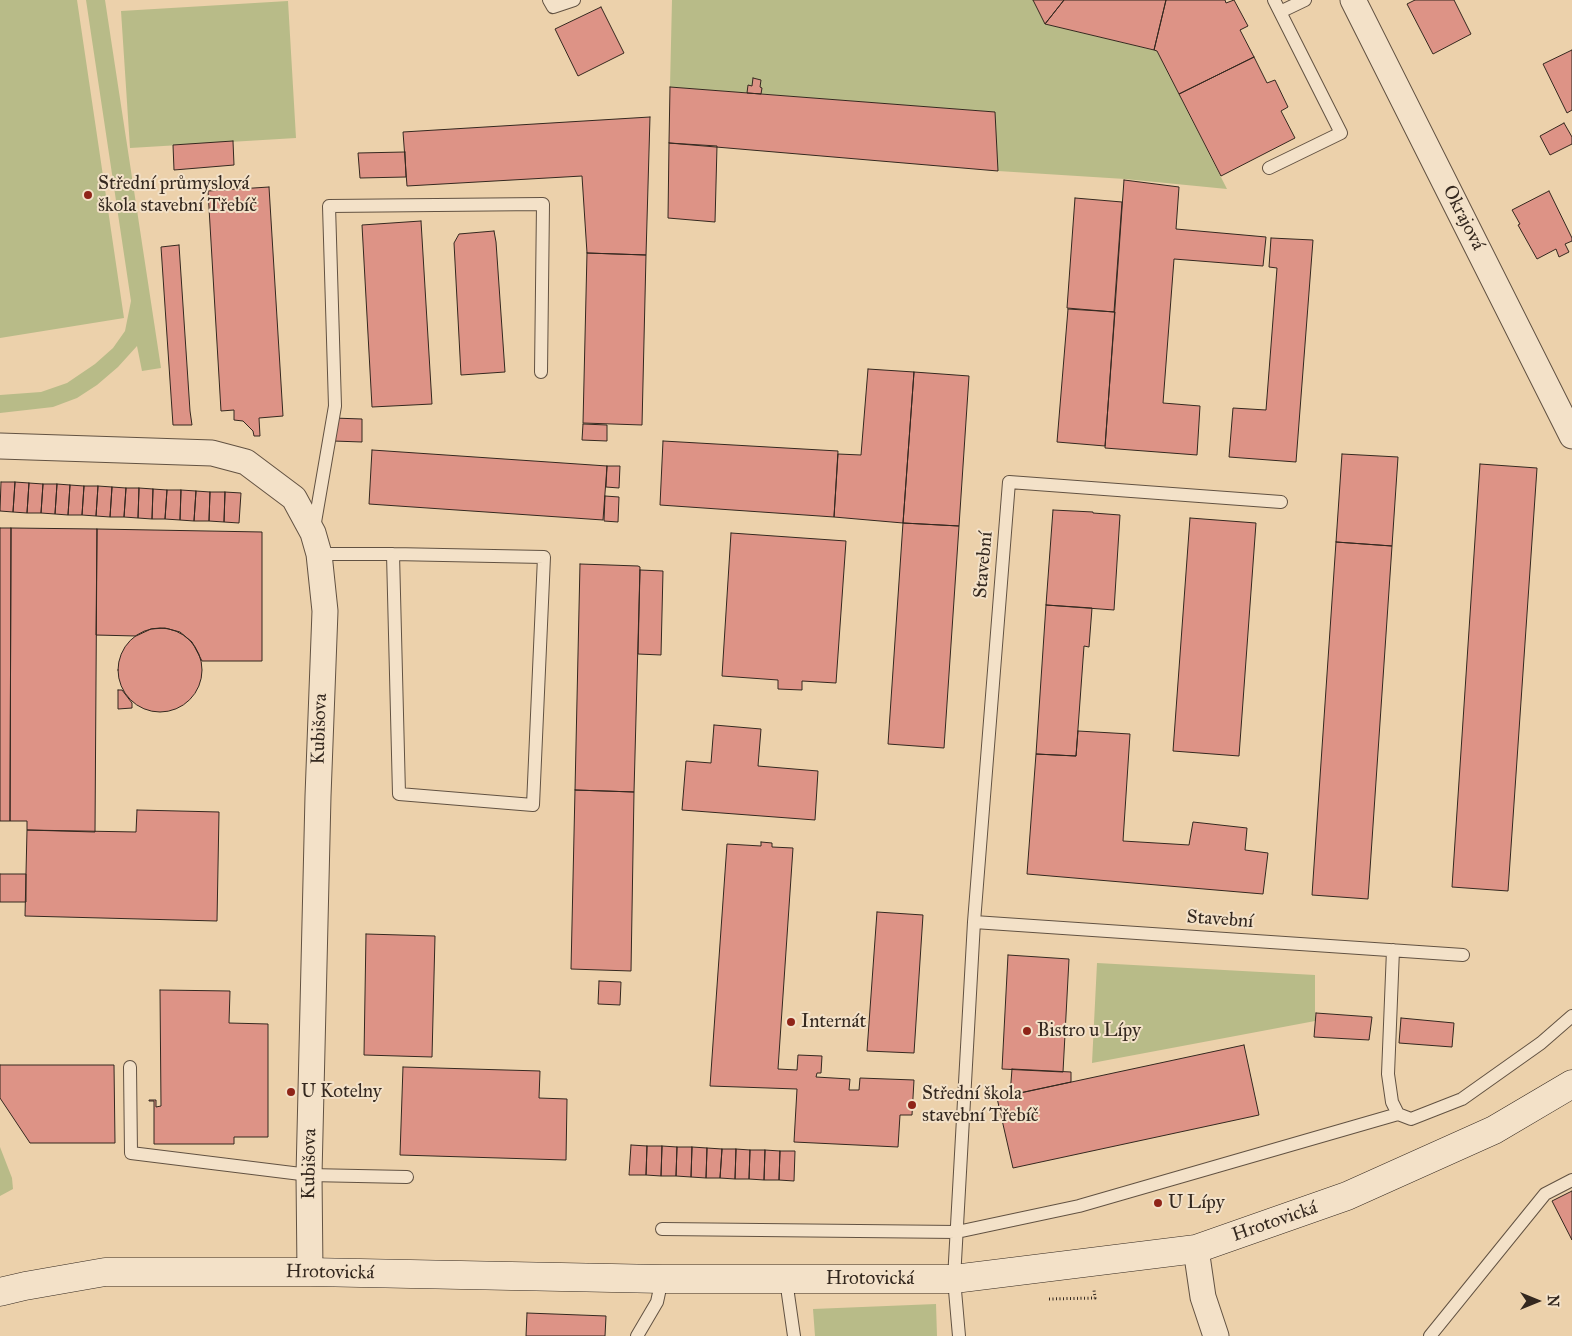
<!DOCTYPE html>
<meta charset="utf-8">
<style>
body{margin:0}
#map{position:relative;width:1572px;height:1336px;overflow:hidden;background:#ecd1ab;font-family:"IM FELL Great Primer",serif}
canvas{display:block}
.north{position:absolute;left:1512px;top:1276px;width:50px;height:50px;-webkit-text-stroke:4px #f3e1c8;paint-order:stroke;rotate:90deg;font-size:14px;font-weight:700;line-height:20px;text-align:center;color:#34281f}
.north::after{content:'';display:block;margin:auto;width:18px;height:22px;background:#34281f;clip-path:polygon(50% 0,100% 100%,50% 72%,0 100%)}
</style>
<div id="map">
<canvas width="1572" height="1336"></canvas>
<div class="north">N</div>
</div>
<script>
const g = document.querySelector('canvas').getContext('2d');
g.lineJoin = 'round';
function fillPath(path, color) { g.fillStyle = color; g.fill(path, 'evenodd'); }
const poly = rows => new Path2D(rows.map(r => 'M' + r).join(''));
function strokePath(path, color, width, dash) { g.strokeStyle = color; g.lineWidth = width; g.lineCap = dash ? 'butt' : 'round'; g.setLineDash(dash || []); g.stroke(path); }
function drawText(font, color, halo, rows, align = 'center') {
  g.font = font + ' "IM FELL Great Primer",serif'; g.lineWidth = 4; g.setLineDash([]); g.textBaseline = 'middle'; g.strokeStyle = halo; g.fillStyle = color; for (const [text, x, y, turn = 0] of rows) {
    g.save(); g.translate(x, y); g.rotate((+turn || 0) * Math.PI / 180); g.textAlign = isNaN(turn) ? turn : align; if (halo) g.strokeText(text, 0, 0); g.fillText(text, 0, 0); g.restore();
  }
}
const green = poly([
 [0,0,77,0,124,318,0,338],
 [86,0,105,0,161,368,142,371,137,346,118,367,97,385,77,398,53,407,0,413,0,395,41,392,67,383,95,364,113,348,125,331,131,301],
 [672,0,1033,0,1045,24,1157,51,1227,189,1125,179,998,171,994,112,761,94,760,87,761,80,754,78,752,86,748,86,747,93,670,87],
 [288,1,296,138,130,148,121,11],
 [1097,963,1315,975,1315,1021,1092,1063],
 [0,1147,12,1178,13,1189,0,1196],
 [936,1304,937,1336,815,1336,813,1309]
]);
const building = poly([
 [1033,0,1064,0,1045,24,1033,0],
 [1064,0,1166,0,1154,50,1045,24,1064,0],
 [1166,0,1225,0,1226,3,1234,0,1248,26,1240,30,1254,57,1179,94,1157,51,1154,50,1166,0],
 [1415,0,1454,0,1471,34,1433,54,1407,4,1415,0],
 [601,7,624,53,578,76,555,29,601,7],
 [1572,50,1572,110,1567,113,1543,64,1572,50],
 [1254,57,1267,83,1275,80,1288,107,1281,111,1295,138,1221,176,1179,94,1254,57],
 [753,78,761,80,760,87,762,88,761,94,747,93,748,85,752,86,753,78],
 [670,87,995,112,998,171,669,143,670,87],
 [650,117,646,255,587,253,582,176,407,186,403,132,650,117],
 [1564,123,1572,137,1572,144,1550,155,1540,136,1564,123],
 [233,141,234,165,174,170,173,145,233,141],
 [669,143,717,146,715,222,668,218,669,143],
 [405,152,406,177,360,178,358,153,405,152],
 [1124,180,1179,187,1176,229,1266,237,1263,266,1174,259,1163,403,1200,406,1197,455,1105,448,1124,180],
 [269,187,283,416,259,418,260,436,254,436,253,431,243,421,234,420,234,410,221,411,208,191,269,187],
 [1549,191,1572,238,1572,241,1565,244,1569,252,1559,257,1556,249,1537,259,1518,225,1520,224,1512,210,1549,191],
 [1075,198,1122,202,1114,312,1067,308,1075,198],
 [421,221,432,404,372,407,362,225,421,221],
 [494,231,496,242,505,372,461,375,454,243,459,234,494,231],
 [1271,238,1313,240,1296,462,1229,457,1233,408,1266,410,1277,268,1269,267,1271,238],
 [179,245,190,411,192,425,173,425,161,247,179,245],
 [587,253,646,255,642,425,583,423,587,253],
 [1068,309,1115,312,1105,446,1057,442,1068,309],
 [868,369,914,372,903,523,834,517,838,454,861,455,868,369],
 [914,372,969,376,959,526,903,523,914,372],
 [333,418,362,419,362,442,333,441,333,418],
 [583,424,607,425,607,441,582,440,583,424],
 [663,441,838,451,834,517,660,505,663,441],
 [372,450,607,466,603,520,369,504,372,450],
 [1342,454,1398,457,1392,546,1336,542,1342,454],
 [1480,464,1537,468,1508,891,1452,887,1480,464],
 [607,466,620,466,619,488,606,487,607,466],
 [1,482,15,482,13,512,0,511,1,482],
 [15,482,29,483,27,513,13,512,15,482],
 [29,483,43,484,41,513,27,513,29,483],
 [43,484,57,484,55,514,41,513,43,484],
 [57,484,70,485,68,515,55,514,57,484],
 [70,485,84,486,82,515,68,515,70,485],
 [84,486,98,486,96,516,82,515,84,486],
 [98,486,112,487,110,517,96,516,98,486],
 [112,487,126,488,124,517,110,517,112,487],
 [126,488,139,488,138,518,124,517,126,488],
 [139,488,153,489,152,519,138,518,139,488],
 [153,489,167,490,165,519,152,519,153,489],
 [167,490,181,490,180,520,165,519,167,490],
 [181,490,196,491,194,521,180,520,181,490],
 [196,491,210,492,209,521,194,521,196,491],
 [210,492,225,492,224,522,209,521,210,492],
 [225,492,241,493,239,523,224,522,225,492],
 [605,496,619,497,618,522,604,521,605,496],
 [1053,510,1093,512,1093,513,1120,515,1114,610,1046,605,1053,510],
 [1190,518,1256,523,1239,756,1173,751,1190,518],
 [903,523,959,526,944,748,888,744,903,523],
 [0,528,11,528,10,821,0,821,0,528],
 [11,528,97,529,95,832,27,830,27,821,10,821,11,528],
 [97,529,262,532,262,661,202,661,192,642,180,632,165,628,151,629,136,636,96,635,97,529],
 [731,533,846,541,836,683,802,681,802,690,778,689,778,680,722,676,731,533],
 [1336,542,1392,546,1368,899,1312,895,1336,542],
 [580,564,638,566,640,567,634,792,575,790,580,564],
 [640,570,663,571,661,655,638,654,640,570],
 [1046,605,1092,608,1089,647,1084,646,1076,756,1036,754,1046,605],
 '118 670a42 42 0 1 1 84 0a42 42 0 1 1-84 0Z',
 [118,690,122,690,132,703,132,708,118,709,118,690],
 [714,725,761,729,758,766,818,771,815,820,682,810,686,761,711,763,714,725],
 [1078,731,1130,734,1123,841,1189,845,1193,822,1247,828,1245,850,1268,853,1263,894,1027,874,1036,754,1076,756,1078,731],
 [575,790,634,792,631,971,571,969,575,790],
 [137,810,219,812,217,921,25,916,27,830,136,832,137,810],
 [761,842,772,843,772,847,793,848,778,1069,797,1070,798,1055,822,1056,821,1073,817,1073,816,1077,850,1079,849,1090,859,1090,860,1078,914,1080,912,1115,900,1115,898,1147,794,1142,797,1089,710,1086,727,844,761,846,761,842],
 [0,874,26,874,26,902,0,902,0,874],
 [877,912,923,915,914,1053,867,1051,877,912],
 [366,934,435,936,432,1057,364,1055,366,934],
 [1008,955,1069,959,1063,1072,1002,1069,1008,955],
 [599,981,621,982,620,1005,598,1004,599,981],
 [160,990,230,991,229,1023,268,1024,268,1137,234,1137,234,1144,154,1144,154,1101,149,1101,149,1100,156,1100,156,1107,161,1106,160,990],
 [1316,1013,1372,1017,1369,1040,1314,1037,1316,1013],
 [1401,1018,1454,1023,1452,1047,1399,1043,1401,1018],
 [1244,1045,1259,1115,1013,1168,997,1098,1244,1045],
 [0,1065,114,1065,115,1143,30,1143,0,1098,0,1065],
 [403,1067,540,1071,539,1098,567,1099,566,1160,400,1155,403,1067],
 [1012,1069,1071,1072,1071,1082,1010,1095,1012,1069],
 [631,1145,647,1146,646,1175,629,1175,631,1145],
 [647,1146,662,1146,661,1176,646,1175,647,1146],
 [662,1146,677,1147,676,1176,661,1176,662,1146],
 [677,1147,692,1147,691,1177,676,1176,677,1147],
 [692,1147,707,1148,706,1178,691,1177,692,1147],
 [707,1148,722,1149,720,1178,706,1178,707,1148],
 [722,1149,736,1149,735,1179,720,1178,722,1149],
 [736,1149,750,1150,749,1179,735,1179,736,1149],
 [750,1150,765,1150,764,1180,749,1179,750,1150],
 [765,1150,780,1151,779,1180,764,1180,765,1150],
 [780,1151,795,1151,794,1181,779,1180,780,1151],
 [1572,1191,1572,1240,1552,1201,1572,1191],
 [527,1313,606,1316,605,1336,526,1336,527,1313]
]);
const path = poly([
 [1049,1299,1095,1298,1094,1290]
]);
const lane = poly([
 [549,0,553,7,574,0],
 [1280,12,1305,0],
 [1269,168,1341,133,1274,0],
 [314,528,335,406,329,206,543,204,541,372],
 [319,554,393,554,544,557,533,805,399,794,393,554],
 [974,922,1463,955],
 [1393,950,1388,1074,1392,1102,1398,1114,1411,1119,1462,1099,1541,1043,1572,1016],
 [130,1067,131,1153,309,1175,407,1177],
 [662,1229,957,1232,1079,1206,1398,1114],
 [786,1280,794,1336],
 [637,1336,657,1302,662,1279],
 [959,1336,954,1279,974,922,1009,482,1281,502],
 [1430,1336,1545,1194,1572,1180]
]);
const street = poly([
 [1353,0,1572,436],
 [0,446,212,453,246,462,294,498,313,533,319,554,325,611,318,796,309,1175,310,1272],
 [1196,1249,1203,1297,1216,1336]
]);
const secondary = poly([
 [0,1292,25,1286,105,1272,310,1272,662,1279,954,1279,1196,1249,1347,1196,1494,1130,1572,1084]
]);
const markers = [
 [88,195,5,"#8f2418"],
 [791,1022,5,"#8f2418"],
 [1027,1031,5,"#8f2418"],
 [291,1092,5,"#8f2418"],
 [912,1105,5,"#8f2418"],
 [1158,1203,5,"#8f2418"]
];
const poiNames = [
 ["Střední průmyslová",98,184],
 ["škola stavební Třebíč",98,206],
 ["Internát",801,1022],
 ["Bistro u Lípy",1037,1031],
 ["U Kotelny",301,1092],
 ["Střední škola",922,1094],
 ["stavební Třebíč",922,1116],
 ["U Lípy",1168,1203]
];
const streetNames = [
 ["Okrajová",1463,218,63],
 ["Stavební",984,565,-85],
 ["Kubišova",320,729,-88],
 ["Stavební",1220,920,4],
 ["Kubišova",310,1164,-89],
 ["Hrotovická",1275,1222,-19],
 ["Hrotovická",330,1273,1],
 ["Hrotovická",870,1279]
];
fillPath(green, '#b8bb88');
fillPath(building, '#dd9386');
strokePath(building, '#34281f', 1);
strokePath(lane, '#625242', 14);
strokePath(street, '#625242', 27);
strokePath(secondary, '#34281f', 29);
strokePath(path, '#34281f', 3, [1, 2.5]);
strokePath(lane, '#f3e1c8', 12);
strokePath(street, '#f3e1c8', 25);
strokePath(secondary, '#f3e1c8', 28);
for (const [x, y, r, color] of markers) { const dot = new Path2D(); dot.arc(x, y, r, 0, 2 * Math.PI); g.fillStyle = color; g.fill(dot); strokePath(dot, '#f3e1c8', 2); }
drawText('19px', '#34281f', '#f3e1c8', poiNames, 'left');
drawText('19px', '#34281f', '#f3e1c8', streetNames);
</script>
